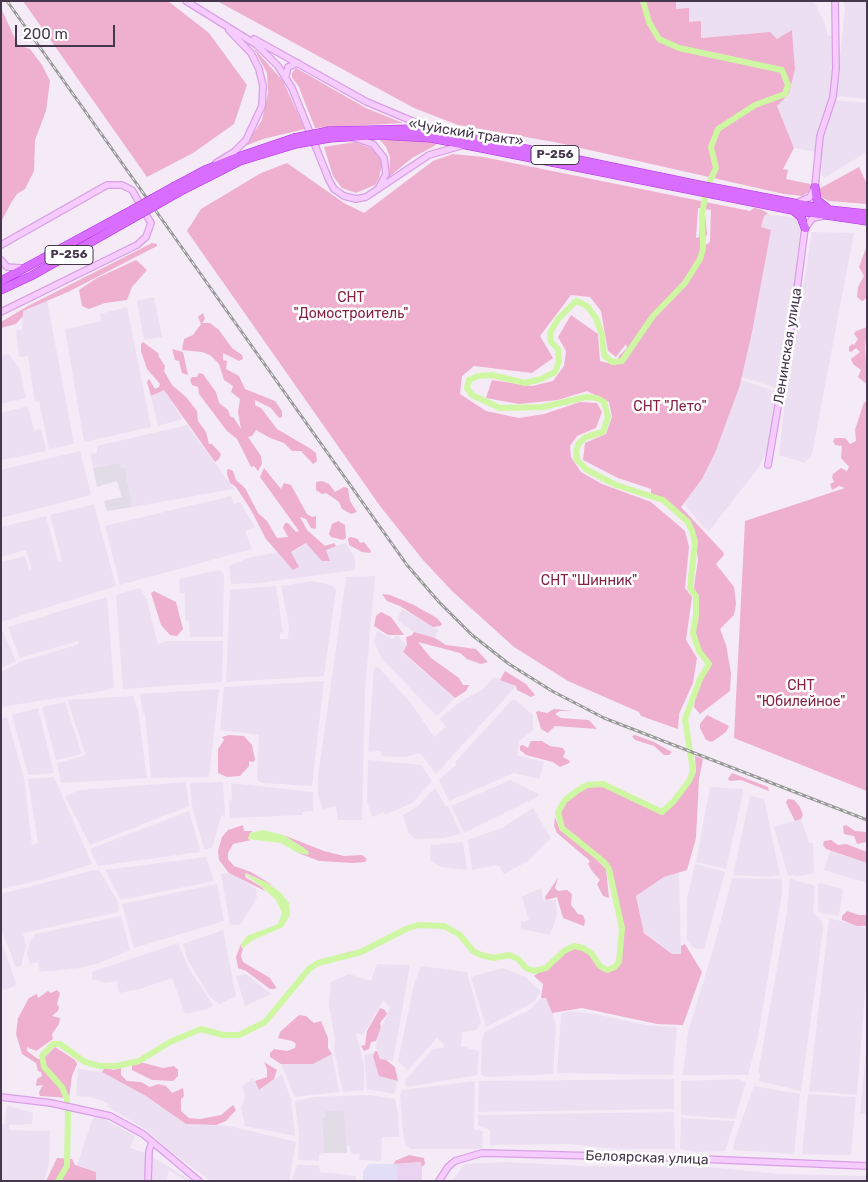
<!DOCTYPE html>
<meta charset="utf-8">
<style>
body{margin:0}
#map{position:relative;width:868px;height:1182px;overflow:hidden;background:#f4ebf6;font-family:Rubik,sans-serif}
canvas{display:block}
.frame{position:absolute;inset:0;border:2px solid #45374c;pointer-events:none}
.scale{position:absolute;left:15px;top:25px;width:100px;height:22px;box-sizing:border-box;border:2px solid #45374c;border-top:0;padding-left:6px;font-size:15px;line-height:18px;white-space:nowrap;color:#45374c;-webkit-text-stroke:4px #fff;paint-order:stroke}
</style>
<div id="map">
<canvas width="868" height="1182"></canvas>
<div class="frame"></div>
<div class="scale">200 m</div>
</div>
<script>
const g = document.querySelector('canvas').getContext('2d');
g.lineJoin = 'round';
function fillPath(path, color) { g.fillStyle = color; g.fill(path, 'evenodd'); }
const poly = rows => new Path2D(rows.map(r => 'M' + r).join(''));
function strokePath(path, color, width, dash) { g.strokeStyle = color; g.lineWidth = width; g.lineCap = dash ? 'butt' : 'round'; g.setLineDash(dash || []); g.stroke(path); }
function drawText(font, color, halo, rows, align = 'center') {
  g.font = font + ' Rubik,sans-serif'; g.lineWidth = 5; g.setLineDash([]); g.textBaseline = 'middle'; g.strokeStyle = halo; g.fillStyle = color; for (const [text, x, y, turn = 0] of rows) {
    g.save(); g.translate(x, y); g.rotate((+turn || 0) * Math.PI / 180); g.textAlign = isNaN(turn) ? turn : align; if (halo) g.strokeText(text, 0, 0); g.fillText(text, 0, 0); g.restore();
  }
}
const residential = poly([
 [676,1,814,1,825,24,828,35,834,36,831,91,819,125,816,152,794,148,777,106,789,94,795,69,792,31,777,39,770,32,700,38,676,9],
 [843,1,867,1,867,99,836,96,845,8],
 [835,100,867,103,867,152,824,178,822,175,822,141],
 [764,214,799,218,801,220,789,335,779,389,742,377,771,230,761,228],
 [812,232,854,233,812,454,805,463,779,455,785,397],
 [154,297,162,337,144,340,137,301],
 [47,300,74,444,49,449,39,401,35,402,28,356,19,357,16,330,22,330,23,311],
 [127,307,151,427,84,442,65,329,102,321,100,314],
 [9,354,20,370,26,398,1,404,1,355],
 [741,380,778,392,767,451,759,467,709,531,702,526,684,503,702,479,715,453],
 [164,390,183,419,158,426,151,396],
 [24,407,28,408,34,430,41,429,46,451,1,460,1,413],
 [187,425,234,489,132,507,125,468,120,468,120,463,93,468,91,454,97,453,97,446],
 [80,451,91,495,1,518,1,470],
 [231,496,234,504,240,502,255,527,245,531,252,549,120,585,105,526],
 [94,504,116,586,1,622,1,562,25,556,29,571,32,570,26,550,1,557,1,527,46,516,58,562,62,561,50,515],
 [307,543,326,549,346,543,355,558,355,570,259,583,231,584,229,566,248,558,279,552,293,570,291,553],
 [219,570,224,575,223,637,190,637,189,621,185,620,185,593,180,593,179,579],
 [375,576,365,691,362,820,338,820,336,806,323,809,318,795,318,776,346,577],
 [313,581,332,585,336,590,324,676,226,682,230,590,276,586,283,632,280,633,280,639,288,639,289,626,281,586],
 [140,588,147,600,158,645,166,641,223,641,222,682,123,689,116,595],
 [107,597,114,687,108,690,1,707,1,672,20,662,79,644,78,641,20,658,8,627],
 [402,609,439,630,435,638,414,632,397,620],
 [1,628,16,661,1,668],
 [377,631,392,639,397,635,407,645,403,653,455,698,437,716,382,659,374,642],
 [378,667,411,703,434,737,446,727,440,719,458,703,483,689,494,677,516,686,436,774,420,753,404,757,382,756,381,751,368,752,374,668],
 [324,681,312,786,262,783,257,780,259,735,220,730,224,687],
 [219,689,209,777,151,778,145,713,143,713,140,694],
 [133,696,138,710,147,778,61,783,57,763,86,755,67,700],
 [512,700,515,700,533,715,533,730,519,741,517,755,544,762,539,779,514,773,449,801,439,780,456,765,455,762],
 [65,702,81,752,79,755,56,760,42,707],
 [38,708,54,773,28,775,12,715],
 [7,717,24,778,32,845,38,843,28,779,54,777,92,864,40,880,1,889,1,719],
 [368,760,421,765,432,781,412,803,385,815,384,812,372,817,367,801],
 [510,780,537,793,539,796,464,833,451,806],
 [186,782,189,806,90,845,65,796,80,790],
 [223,782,225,815,221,816,212,848,204,849,192,806,190,783],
 [231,783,313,792,313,811,303,812,302,815,230,818,229,801,232,800],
 [710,787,743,789,743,793,726,869,696,862],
 [435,788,446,807,448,806,461,834,444,838,415,839,408,832,403,815,418,806],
 [750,796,764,799,780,875,770,877,733,875],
 [533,808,551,838,528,861,504,874,498,865,472,870,468,840,504,827],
 [189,811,200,849,199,852,98,866,90,849],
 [801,819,809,843,813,843,814,873,796,877,795,875,788,876,774,827],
 [463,842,467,870,441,867,430,860,431,845],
 [830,851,867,863,867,883,824,870],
 [206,857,214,881,121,900,105,870],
 [695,864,725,872,704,949,693,948,687,940,687,899],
 [94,870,99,870,117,900,119,909,118,912,23,933,26,946,21,966,16,967,1,929,1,894],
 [679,871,681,954,672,954,644,932,636,896,664,877],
 [229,873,256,888,257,897,241,924,230,925,221,874],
 [732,878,782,879,782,893,758,1037,748,1075,683,1075,688,1032,715,943],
 [790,878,815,886,813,913,822,921,823,929,801,1091,759,1081,760,1074,758,1073,787,912],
 [820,883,843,889,839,916,820,913,818,910,818,885],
 [217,884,224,921,134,948,122,904],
 [541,888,543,900,556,900,557,915,550,935,521,929,521,922,529,920,522,897],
 [121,916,130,950,99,963,78,968,40,972,38,962,30,964,27,954,30,942,35,934],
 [829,918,867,928,867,969,857,1095,809,1091],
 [223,930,236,996,219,1004,210,997,187,959,183,944],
 [1,941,16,983,15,986,1,991],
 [178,943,189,969,213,1005,208,1009,185,1014,172,978,140,989,119,993,117,981,105,983,92,979,92,972],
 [377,964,410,965,393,1061,380,1059,376,1048,378,1034,390,1008,383,1000,363,1035,356,1033,364,1065,364,1090,343,1092,334,1050,335,1040,329,1004,331,982,349,974,371,981],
 [421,966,467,972,481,1023,476,1030,462,1032,461,1046,479,1051,477,1075,406,1087,405,1081,433,1049,443,1048,444,1045,437,1038,408,1070,398,1061,414,984],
 [503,968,525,977,541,991,534,1002,486,1027,471,977],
 [246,974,271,994,245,1006,236,976],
 [541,998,546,998,551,1006,556,1027,553,1074,485,1077,481,1074,482,1040,485,1032,531,1009],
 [569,1011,595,1014,645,1025,677,1027,673,1075,557,1073,561,1014],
 [867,1040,867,1114,860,1114],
 [373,1053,380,1076,398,1081,394,1094,367,1089,364,1055],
 [332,1054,339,1092,295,1097,281,1064,313,1064],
 [78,1069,102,1072,146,1096,186,1124,229,1126,296,1142,289,1181,211,1181,170,1151,148,1131,107,1106,108,1103,91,1097,76,1096],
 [282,1074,291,1099,295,1136,245,1126,241,1107,246,1096,242,1087,253,1078,259,1090],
 [674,1079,674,1109,478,1112,479,1081],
 [738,1079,746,1082,735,1119,681,1115,681,1081],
 [475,1081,474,1130,483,1131,482,1149,411,1149,405,1143,403,1132,400,1096,402,1090],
 [754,1086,800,1094,794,1154,734,1150,733,1145],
 [808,1094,856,1097,851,1155,802,1154],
 [370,1095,395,1099,398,1114,399,1137,382,1137,381,1161,359,1160,360,1154,353,1154,350,1151,350,1145,346,1145,344,1110,325,1111,325,1118,322,1118,324,1153,319,1154,319,1161,298,1160,299,1136,295,1101,315,1097],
 [7,1105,33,1113,32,1124,9,1125,9,1130,50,1131,49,1164,44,1181,1,1181,1,1125,5,1124],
 [674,1112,675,1149,616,1149,567,1144,490,1145,490,1130,478,1125,478,1115],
 [94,1114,135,1136,130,1148,146,1153,192,1181,186,1181,169,1170,166,1181,77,1181,74,1175],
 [681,1118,735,1121,725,1151,698,1152,680,1149],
 [508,1162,581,1166,709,1167,779,1174,867,1176,867,1181,452,1181,464,1164],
 [297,1165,319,1165,320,1172,356,1176,356,1181,292,1181]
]);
const industrial = poly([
 [120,463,121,468,125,468,132,507,107,511,104,501,122,497,117,481,97,487,93,468],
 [344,1110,347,1153,324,1153,322,1118,325,1118,325,1111]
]);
const education = poly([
 [422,1162,422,1181,397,1181,397,1164]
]);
const medical = poly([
 [369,1164,397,1164,397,1181,363,1181,363,1172]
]);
const green = poly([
 [23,1,168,1,209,33,247,85,234,124,193,153,147,177],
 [217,1,676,1,676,9,689,8,689,22,701,21,701,38,770,32,777,39,792,30,795,69,789,94,777,106,794,148,783,169,788,170,786,179,810,184,812,190,802,196,784,194,554,142,458,125,414,108],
 [1,8,18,45,30,49,42,65,50,81,46,111,35,140,34,171,25,189,17,194,11,203,1,222],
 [253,47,283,81,305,129,263,139,245,146,262,120,268,93,267,73],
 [296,68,366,108,403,123,315,128,298,85,292,78,292,73],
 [405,139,426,141,435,143,436,145,412,158,389,177,390,157,386,147,380,140],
 [355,142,371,148,378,153,382,164,379,178,375,185,356,193,342,188,333,176,324,147],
 [453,154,483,157,750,211,754,208,760,209,768,213,764,216,761,227,771,230,752,332,740,385,715,453,702,479,681,507,723,552,724,555,716,564,734,587,736,604,734,615,720,629,726,645,731,673,730,691,700,714,694,707,696,691,700,679,709,664,699,651,693,633,696,615,694,587,698,559,692,526,661,498,651,494,651,489,618,478,583,460,585,443,606,434,612,417,609,402,587,391,558,400,519,404,486,398,492,380,532,386,553,381,564,366,566,351,558,337,571,315,598,334,600,361,616,365,619,356,627,348,626,344,616,357,608,351,601,311,590,297,571,295,540,336,553,358,532,373,474,366,462,376,460,394,486,411,519,418,544,414,580,402,597,403,602,412,596,428,577,436,570,446,571,457,581,472,602,484,651,502,685,531,689,547,685,588,692,597,686,640,697,658,693,683,679,714,678,729,641,716,639,712,568,681,514,647,452,591,423,560,380,506,187,231,201,209,261,173,287,163,344,203,364,213,433,161],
 [698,208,711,210,710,242,706,245,704,240,707,234,705,215,701,211,699,237,696,238],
 [859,167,867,184,867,204,829,201,821,197,819,189],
 [152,243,157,244,157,246,68,292,23,311,23,316,16,324,1,328,1,322,28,306],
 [867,245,867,298,862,301,857,297,858,287,864,276,859,267],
 [136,260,147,270,132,287,127,300,105,303,89,309,82,306,79,290,97,278],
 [203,313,205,319,202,323,210,323,219,330,232,348,242,355,243,359,239,361,223,353,223,360,227,361,226,369,239,376,245,389,275,401,282,411,282,417,279,418,271,408,255,400,255,405,261,408,277,429,311,449,316,453,317,461,313,464,301,451,292,451,284,443,270,438,256,430,252,436,248,437,261,456,262,464,258,471,254,466,251,467,237,439,227,431,199,394,198,387,192,385,190,380,192,377,197,377,199,373,203,374,216,392,219,403,228,410,230,416,234,418,241,429,238,412,240,399,231,392,233,386,224,380,219,364,210,355,202,352,182,350,184,339,193,335,201,324,198,317],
 [867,327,865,347,867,381,865,383,858,377,861,370,853,364,851,359,860,352,856,348,851,352,849,351,849,347,852,344,854,345,858,339,854,334,856,331],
 [143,342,158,353,159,357,165,366,164,371,172,385,186,397,197,411,198,421,206,432,209,444,212,444,221,454,219,459,215,462,164,390,151,396,147,382,149,379,155,389,159,387,160,384,147,369,141,351,141,344],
 [172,349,183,352,188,375,182,373,179,361,175,360],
 [864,402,867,403,867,791,734,738,745,521,845,488,839,486,832,490,830,484,834,482,832,477,833,474,841,468,847,471,849,467,841,458,842,446,835,445,833,441,835,438,845,438,850,444,856,441,855,430],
 [264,468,281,489,284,483,291,485,307,514,312,517,316,516,316,529,311,528,306,519,300,517,307,530,325,546,334,543,336,546,326,550,330,561,322,561,306,543,291,552,299,567,293,570,266,539,251,510,236,487,230,483,227,474,227,470,229,469,233,471,236,480,245,488,258,513,267,521,277,538,288,537,283,528,285,523,288,523,296,532,299,531,260,477],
 [322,481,329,484,335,492,344,487,348,488,350,501,357,512,351,514,342,509,339,502,326,493,322,494,316,490,316,482],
 [338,521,345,525,346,538,343,540,331,537,329,534,332,524],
 [351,537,358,539,360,543,364,542,371,551,370,553,362,552,349,545,348,538],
 [154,591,176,602,183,629,177,636,170,635,161,625,151,593],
 [382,594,390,595,412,604,437,618,442,624,440,626,433,627,400,606,387,601],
 [381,612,391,617,404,635,388,635,374,626,376,616],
 [414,632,435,638,446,645,476,649,488,662,481,664,467,659,460,653,418,642,431,658,459,678,463,685,469,685,466,691,455,698,403,652,407,645,406,637,412,635],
 [505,671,526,684,535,695,531,697,517,690,516,686,500,680],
 [554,709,572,711,560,711,555,714,561,718,589,720,597,729,555,726,548,733,541,729,536,712,538,711,547,713],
 [707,715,729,726,726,732,712,742,706,740,700,728,700,724],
 [229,735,244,736,252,745,255,760,253,762,249,761,249,766,240,776,227,777,218,773,218,749,224,740,222,737],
 [635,735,654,742,672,752,669,755,664,755,654,746,635,740,632,736],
 [531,741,542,741,550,746,563,748,565,752,563,757,570,761,569,763,560,767,553,762,526,755,520,750,520,746,523,745,528,748],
 [695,756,703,759,699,779,696,838,687,870,664,877,636,896,644,933,672,954,681,954,681,946,685,944,702,972,683,1025,657,1024,582,1008,552,1013,546,998,541,998,543,984,534,976,564,951,574,946,583,948,591,953,607,970,615,967,619,962,622,945,622,928,609,869,604,862,562,828,558,812,560,805,587,785,605,785,662,812,692,781,696,772],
 [732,773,768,787,769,791,741,780,730,781,728,779],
 [788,799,794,800,800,807,803,815,801,819,795,821,788,807,786,802],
 [555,817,560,830,586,849,606,869,609,898,603,896,597,884,600,880,592,871,588,864,590,861,557,833,554,826],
 [243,825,244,831,253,831,250,833,248,839,251,840,233,844,228,853,228,859,234,866,251,872,274,886,246,873,245,877,262,887,265,891,229,873,219,860,218,851,222,837,228,830],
 [846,825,855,831,867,832,867,842,857,844,854,836,844,834,843,826],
 [283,835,324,851,344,856,362,855,367,859,365,862,353,863,319,861,296,852,304,854,304,848],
 [831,840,838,845,846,844,867,852,867,863,826,849,823,845,824,841],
 [558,878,555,888,558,891,567,890,572,894,571,905,578,914,583,915,585,921,584,926,563,918,557,897,546,900,545,897],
 [847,911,859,915,866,915,867,926,857,926,842,920,842,916],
 [241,944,243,948,241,956,243,962,270,978,276,987,275,989,270,989,246,971,238,968,236,957],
 [57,990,60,993,57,1004,59,1007,58,1011,52,1016,60,1018,59,1024,52,1034,53,1039,36,1051,27,1047,27,1051,38,1059,43,1059,55,1047,75,1060,77,1064,72,1076,69,1098,40,1096,39,1092,43,1085,36,1086,37,1079,42,1076,41,1072,38,1071,36,1063,22,1054,16,1034,18,1018,29,998,37,994,38,998,48,991,51,993],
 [380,1008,385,1010,387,1014,380,1023,381,1027,376,1041,371,1042,369,1049,364,1051,361,1046,365,1045,367,1031],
 [299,1015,306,1016,314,1023,321,1021,328,1038,328,1048,332,1054,313,1064,281,1064,270,1057,270,1053,274,1049,287,1051,295,1048,296,1044,292,1041,278,1038,280,1032],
 [375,1051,377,1051,380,1059,386,1060,395,1067,398,1081,379,1076,373,1056],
 [140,1062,163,1068,174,1066,178,1070,178,1076,173,1081,152,1080,132,1070,132,1064],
 [264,1062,277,1070,274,1079,259,1090,255,1081,267,1077,267,1069],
 [105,1067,113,1070,121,1068,121,1075,127,1081,141,1082,150,1087,158,1084,166,1086,172,1093,183,1088,184,1096,181,1099,181,1111,189,1118,200,1119,221,1115,233,1105,236,1110,226,1121,216,1125,186,1124,146,1096,102,1072],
 [409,1155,424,1158,425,1164,422,1167,421,1162,394,1164,395,1161],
 [57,1158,72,1159,75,1165,96,1172,96,1181,46,1181]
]);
const water = poly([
 [263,830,283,835,304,848,309,852,308,855,296,852,281,843,248,839,250,833],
 [243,873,266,882,280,892,289,903,290,915,283,927,253,940,243,948,241,948,241,944,247,936,278,924,282,913,276,900,262,887]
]);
const river = poly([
 [58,1181,67,1166,68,1115,67,1099,62,1087,44,1067,42,1056,53,1044,60,1044,85,1062,100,1066,117,1066,139,1061,170,1042,201,1029,223,1035,239,1035,265,1022,309,969,318,963,361,952,406,929,418,925,444,926,460,935,473,951,481,955,494,958,509,955,518,959,526,968,534,971,546,968,564,951,574,946,583,948,591,953,600,966,607,970,615,967,619,962,622,928,609,869,604,862,562,828,558,812,565,800,577,791,587,785,603,784,662,812,674,801,689,781,693,771,685,719,700,679,709,664,699,651,693,633,696,615,696,596,690,588,695,542,692,531,688,522,663,500,616,485,587,470,577,460,576,451,579,443,586,437,603,432,608,417,604,402,597,398,586,397,543,407,500,408,472,395,467,388,469,380,478,376,492,375,525,383,541,379,555,372,559,361,558,349,551,342,550,333,558,319,576,301,587,306,596,318,602,335,604,355,612,362,622,361,653,316,685,283,700,259,703,249,702,215,706,190,716,168,711,147,718,129,755,105,785,94,788,85,782,70,679,48,659,39,649,22,643,1]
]);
const secondary = poly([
 [186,1,257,45,278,66,292,88,329,180,334,189,344,196,356,199,366,197,429,155,464,145],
 [254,39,367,102,417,123,448,131],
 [286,76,288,67,298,63],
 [355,138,373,144,384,158,386,174,378,189],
 [216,163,234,152,246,140,262,106,263,86,259,69,251,53,229,30],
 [797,203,810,197,815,187,820,136,833,97,836,68,835,1],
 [1,245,107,185,122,185,132,190,151,223,146,237,137,245,1,312],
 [1,260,7,267,21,268],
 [768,465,794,313,805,228,813,218,823,216],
 [1,1097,51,1103,110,1116,143,1134,199,1181],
 [148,1181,149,1151,152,1142],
 [439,1181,448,1167,455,1161,482,1153,677,1158,867,1166]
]);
const highway = poly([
 [329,131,412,129,468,137,699,185,830,210,867,214],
 [330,138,379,135,431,138,792,210,867,221],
 [175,186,205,170,238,157,294,138],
 [815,187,817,200,828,209],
 [179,192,240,161,296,144],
 [794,211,801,217,805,228],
 [1,281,132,210],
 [1,290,31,276,135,217]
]);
const rail = poly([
 [7,1,407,565,439,602,472,635,509,664,552,691,604,718,867,820]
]);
const highwayBridge = poly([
 [294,138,329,131],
 [296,144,330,138],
 [132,210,175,186],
 [135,217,179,192]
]);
const shields = [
 [555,155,48],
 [69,255,48]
];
const shieldNames = [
 ["Р-256",555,155],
 ["Р-256",69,255]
];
const streetNames = [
 ["«Чуйский тракт»",466,133,9],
 ["Ленинская улица",788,346,-81],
 ["Белоярская улица",647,1158,2]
];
const parkNames = [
 ["СНТ",351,298],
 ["\"Домостроитель\"",351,314],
 ["СНТ \"Лето\"",670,407],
 ["СНТ \"Шинник\"",589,581],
 ["СНТ",801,686],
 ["\"Юбилейное\"",801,702]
];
fillPath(residential, '#eddff2');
fillPath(industrial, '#e2dce6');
fillPath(education, '#ead3f0');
fillPath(medical, '#e3def7');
fillPath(green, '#eeb0ce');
fillPath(water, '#cff7a3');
strokePath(river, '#cff7a3', 6);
strokePath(secondary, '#d99fe6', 8);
strokePath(highway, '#b32fec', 9);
strokePath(secondary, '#f6ccff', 5.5);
strokePath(highway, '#d86dff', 8);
strokePath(rail, '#999', 3);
strokePath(rail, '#fff', 1, [4]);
strokePath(highwayBridge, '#b32fec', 9, []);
strokePath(highwayBridge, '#d86dff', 8);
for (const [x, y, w] of shields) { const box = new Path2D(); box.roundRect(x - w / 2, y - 9.5, w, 19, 4); g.fillStyle = '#fff'; g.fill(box); strokePath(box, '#45374c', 1); }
drawText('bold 12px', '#45374c', null, shieldNames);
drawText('14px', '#45374c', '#fff', streetNames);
drawText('14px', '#842442', '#fff', parkNames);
</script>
